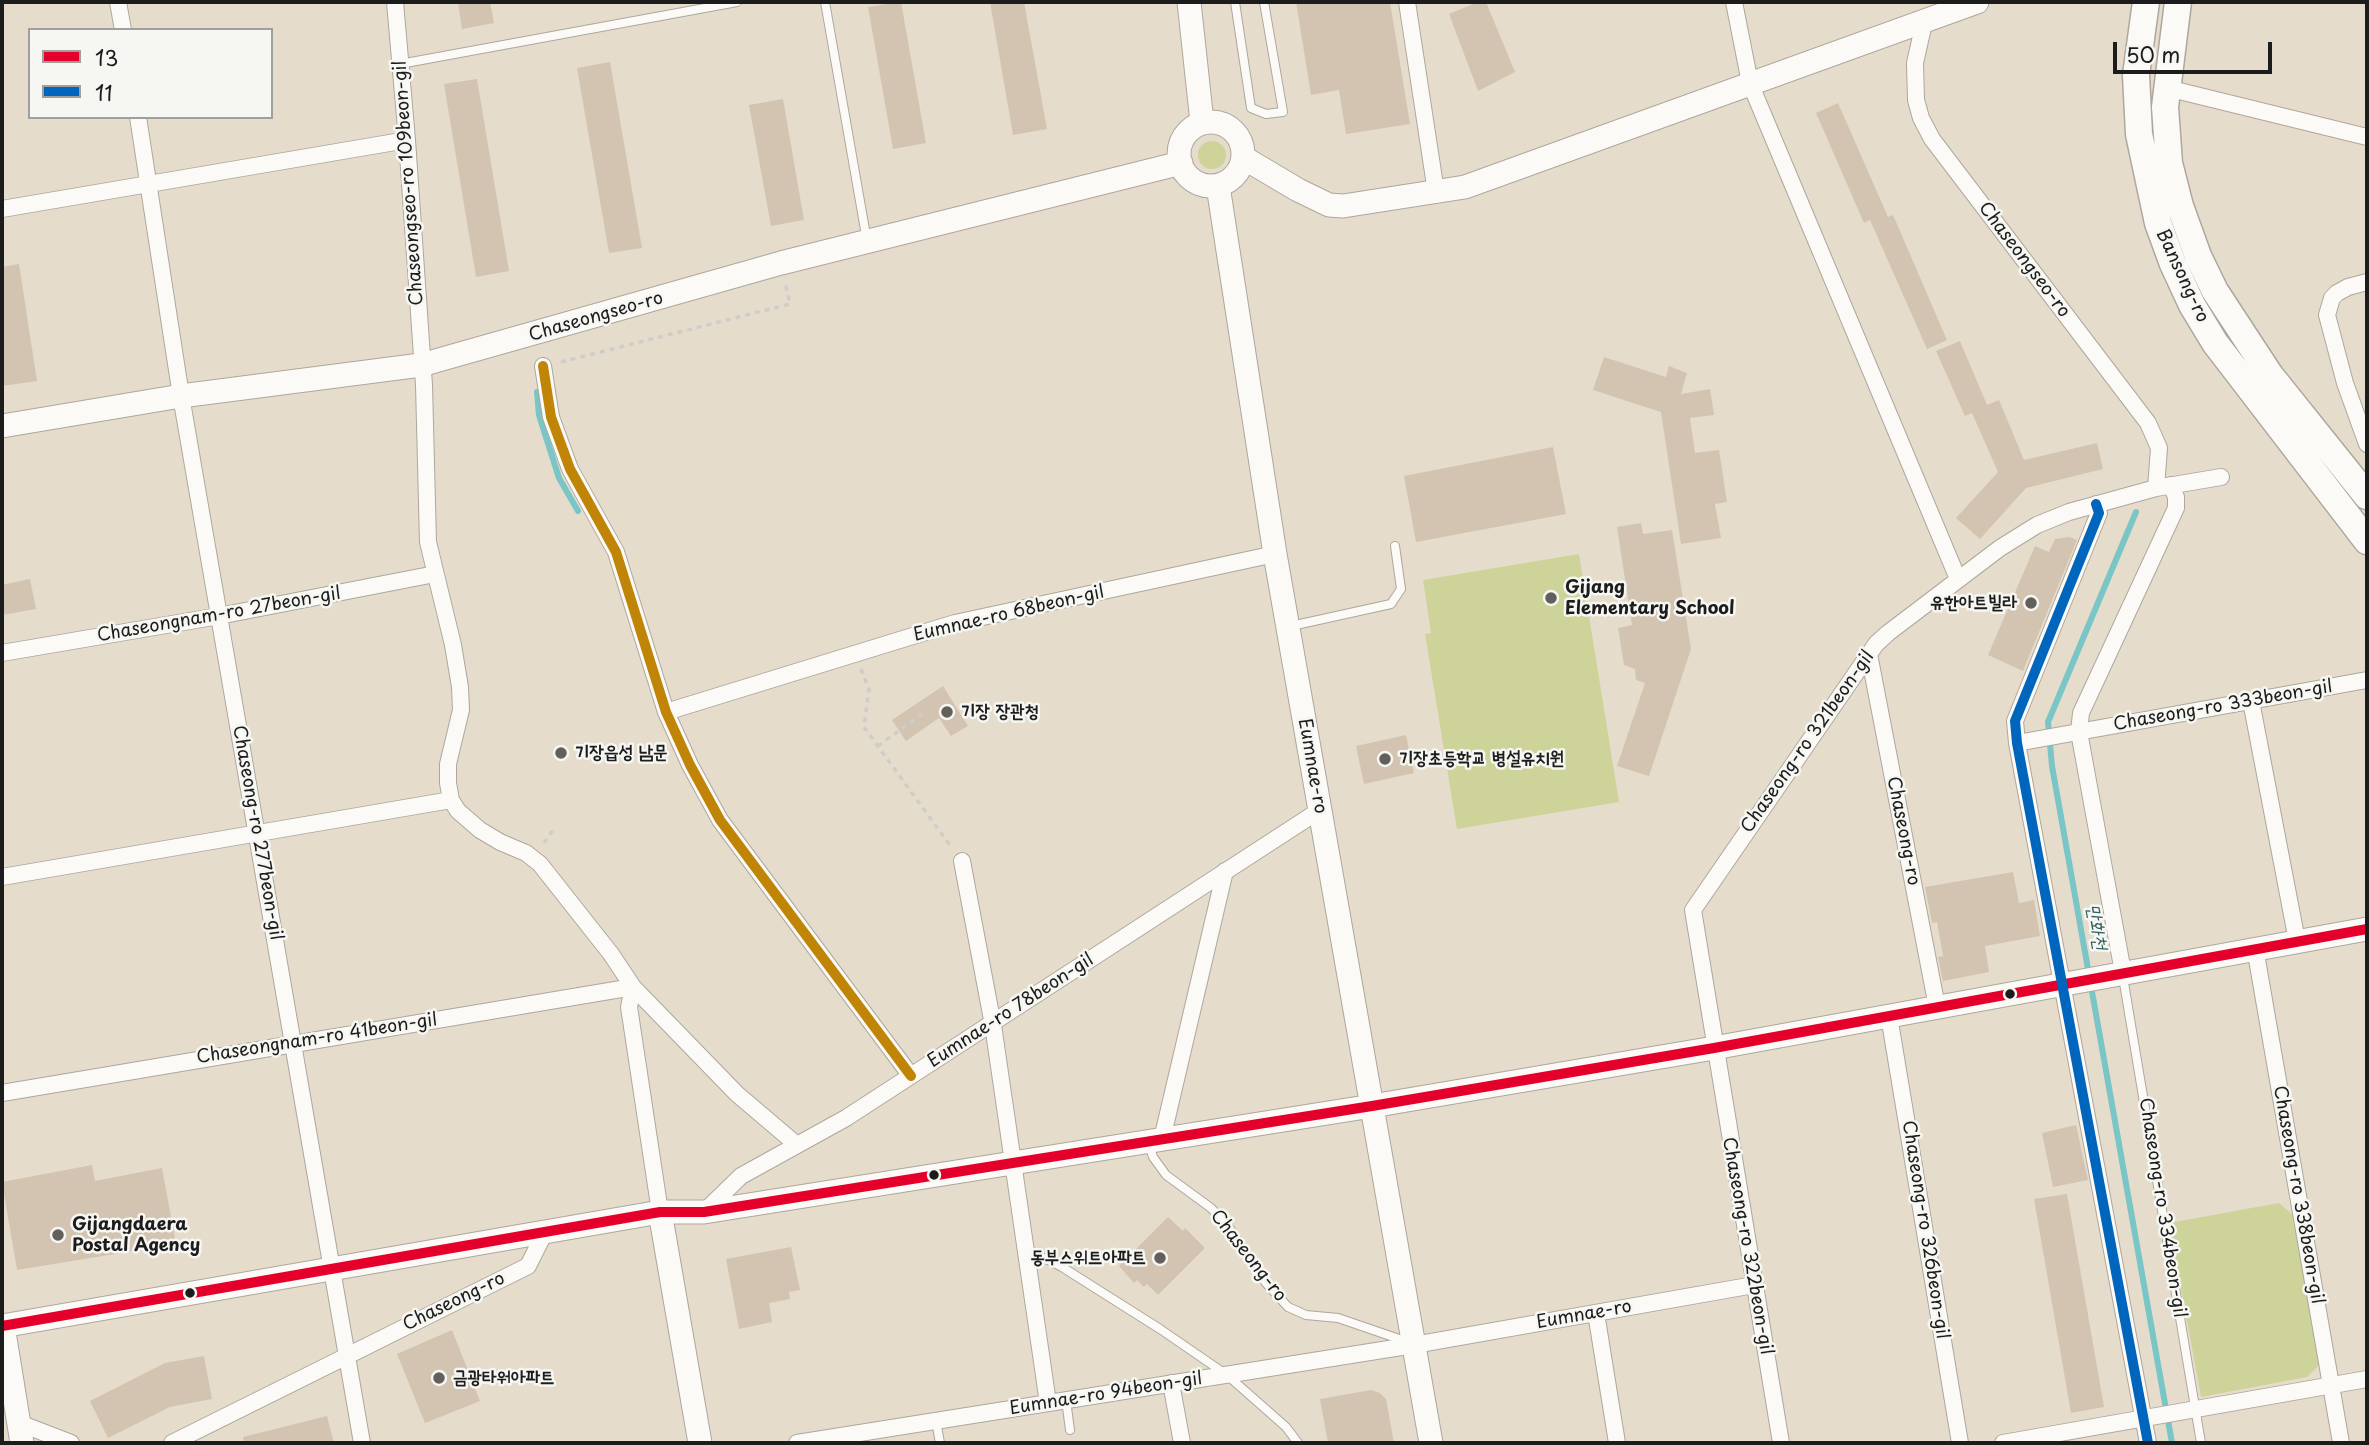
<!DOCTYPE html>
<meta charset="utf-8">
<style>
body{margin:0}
#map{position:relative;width:2369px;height:1445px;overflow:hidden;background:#e6dccc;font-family:"Playpen Sans",sans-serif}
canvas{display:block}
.frame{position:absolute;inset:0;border:4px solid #1c1c1c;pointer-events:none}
.legend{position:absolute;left:28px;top:28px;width:245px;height:91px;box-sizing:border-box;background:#f6f6f2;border:2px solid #9f9f9c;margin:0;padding:9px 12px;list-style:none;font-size:21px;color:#1c1c1c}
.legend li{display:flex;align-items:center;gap:14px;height:35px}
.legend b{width:35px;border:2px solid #9f9f9c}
.scale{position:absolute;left:2113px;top:42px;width:159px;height:32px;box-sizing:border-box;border:4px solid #1c1c1c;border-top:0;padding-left:9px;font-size:21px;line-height:24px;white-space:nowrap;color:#1c1c1c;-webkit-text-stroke:5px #f6f6f2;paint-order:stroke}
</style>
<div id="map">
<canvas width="2369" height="1445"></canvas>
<div class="frame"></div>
<ul class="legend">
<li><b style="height:9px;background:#e4002b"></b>13</li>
<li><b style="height:9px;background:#0065bd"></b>11</li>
</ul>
<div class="scale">50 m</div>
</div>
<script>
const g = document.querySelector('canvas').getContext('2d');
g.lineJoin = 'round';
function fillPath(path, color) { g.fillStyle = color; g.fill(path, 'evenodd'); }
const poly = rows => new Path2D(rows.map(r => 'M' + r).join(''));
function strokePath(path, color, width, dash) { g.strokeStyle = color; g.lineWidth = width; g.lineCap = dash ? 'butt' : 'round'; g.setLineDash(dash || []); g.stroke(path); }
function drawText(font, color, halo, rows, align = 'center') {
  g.font = font + ' "Playpen Sans","Poor Story",sans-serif'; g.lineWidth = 5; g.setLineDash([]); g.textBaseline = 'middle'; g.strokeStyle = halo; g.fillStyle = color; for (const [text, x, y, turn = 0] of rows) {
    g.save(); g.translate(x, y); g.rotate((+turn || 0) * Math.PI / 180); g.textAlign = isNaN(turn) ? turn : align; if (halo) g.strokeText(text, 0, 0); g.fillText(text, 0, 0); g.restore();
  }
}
const green = poly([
 '1198 155a14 14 0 1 1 28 0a14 14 0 1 1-28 0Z',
 [1579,554,1619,802,1457,829,1425,634,1431,633,1423,580],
 [2279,1203,2293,1215,2320,1364,2307,1377,2201,1397,2169,1223]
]);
const stream = poly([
 [537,392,539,415,559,478,578,511],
 [2136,512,2048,722,2052,766,2172,1443]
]);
const building = poly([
 [458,2,490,2,494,23,462,29],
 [901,2,926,143,893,149,868,7],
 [990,2,1024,2,1047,129,1013,135],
 [1296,2,1390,2,1410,124,1346,134,1339,90,1311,95],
 [1478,2,1486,2,1515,72,1478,91,1449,14],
 [610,62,642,248,609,253,577,68],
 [477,79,509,271,476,277,444,84],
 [783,99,804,220,771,226,749,105],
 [1838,103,1888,217,1893,215,1947,340,1927,349,1870,220,1864,223,1816,113],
 [19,264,37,381,2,386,2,267],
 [1960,341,1987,405,1999,400,2024,460,2097,443,2103,469,2026,488,1980,539,1956,518,1998,472,1972,413,1965,416,1936,351],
 [1604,357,1666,377,1669,366,1687,373,1681,394,1710,389,1714,415,1690,418,1695,453,1719,450,1727,502,1715,504,1721,538,1681,544,1661,412,1593,390],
 [1553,447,1566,514,1416,542,1404,476],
 [1641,523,1643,534,1672,530,1691,649,1649,776,1617,766,1645,683,1636,680,1635,669,1624,665,1618,628,1632,625,1617,527],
 [2070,537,2077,540,2023,671,1988,655,2035,546,2049,552,2055,539],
 [30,579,36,609,2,615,2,585],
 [943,686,968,726,951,736,939,718,906,741,892,720],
 [1406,735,1414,773,1364,784,1356,746],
 [2013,872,2019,903,2034,900,2040,936,1985,946,1989,972,1943,981,1938,957,1943,956,1937,922,1932,923,1925,887],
 [2076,1125,2088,1180,2053,1187,2042,1133],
 [92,1165,95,1181,162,1168,176,1244,17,1270,2,1182],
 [2067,1194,2104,1407,2071,1413,2034,1199],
 [1168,1217,1183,1231,1185,1228,1205,1248,1158,1295,1147,1284,1144,1287,1137,1280,1134,1283,1119,1266],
 [791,1247,800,1290,789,1292,790,1299,769,1303,772,1322,739,1329,726,1259],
 [452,1330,480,1401,425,1423,397,1354],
 [204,1356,212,1399,170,1407,108,1438,90,1401,165,1363],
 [1371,1390,1380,1393,1386,1399,1394,1443,1328,1443,1320,1399],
 [327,1416,334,1443,244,1443,243,1437]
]);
const path = poly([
 [561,362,790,304,785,282],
 [861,669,869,689,864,727,952,848],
 [878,746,922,714],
 [544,843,555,827]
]);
const lane = poly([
 [825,2,867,241],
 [1235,2,1251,108,1266,114,1283,112,1264,2],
 [400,64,737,2],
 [1291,626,1391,604,1401,589,1395,546],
 [2123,977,2201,1443],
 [1149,1144,1153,1157,1166,1175,1211,1208,1228,1226,1266,1283,1288,1307,1306,1315,1338,1318,1408,1342],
 [1026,1253,1044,1258,1062,1267,1160,1329,1227,1375,1286,1427,1298,1443],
 [1066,1400,1070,1430],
 [936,1421,940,1443]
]);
const street = poly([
 [118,2,123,30],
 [395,2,407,140,424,385,428,542,453,645,460,687,461,710,448,764,448,783,451,800,458,811,480,830,500,842,526,853,540,864,611,954,633,987,737,1094,797,1145],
 [1407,2,1436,192],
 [1734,2,1750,83,1958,579],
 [1924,23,1915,63,1916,100,1921,118,1932,139,2148,423,2159,448,2156,488],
 [2167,88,2367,137],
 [138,117,181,396,362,1443],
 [2,209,407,140],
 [2367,282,2348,287,2337,293,2332,298,2327,315,2345,383,2367,444],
 [543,366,551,417,570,469,616,552,666,712,690,765,720,820,911,1076],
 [2096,504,2099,513,2015,721,2017,743,2148,1443],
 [2,653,219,616,435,574],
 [1869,654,1937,1007],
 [2251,701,2297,941],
 [666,712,955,623,1275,554],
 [2017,743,2367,680],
 [962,861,993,1025,1048,1403],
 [2,877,451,800],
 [2255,948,2341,1443],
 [2123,972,2079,732,2081,713,2176,508,2176,497,2171,485],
 [1889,1016,1960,1443],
 [2,1093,633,987,629,1007,660,1212],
 [1162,1139,1225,871],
 [705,1211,741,1176,846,1118,1320,810],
 [1596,1313,1617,1443],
 [1171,1383,1182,1443],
 [19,1423,71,1443],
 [172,1443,528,1266,545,1232],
 [797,1443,1414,1345,1754,1285],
 [1781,1443,1693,910,1876,644,1888,633,2000,548,2037,525,2069,512,2156,488,2221,477],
 [2003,1443,2367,1379]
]);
const secondary = poly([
 [1189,2,1202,122],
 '1179 154a32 32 0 1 1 64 0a32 32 0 1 1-64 0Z',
 [1244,158,1298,190,1329,205,1343,206,1465,187,1977,2],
 [1218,186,1275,554,1431,1443],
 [2,426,181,396,421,365,781,263,1181,163],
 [660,1212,700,1443],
 [2,1326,660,1212,704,1212,1372,1106,1714,1048,2367,929],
 [3,1326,22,1443]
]);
const primary = poly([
 [2146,2,2136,75,2139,134,2158,223,2173,264,2192,305,2215,343,2367,541],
 [2178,2,2165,107,2169,163,2180,206,2198,256,2215,291,2270,375,2367,496]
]);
const bus1 = poly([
 [2,1326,660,1212,704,1212,1372,1106,1714,1048,2367,929]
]);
const bus2 = poly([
 [2096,504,2099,513,2015,721,2017,743,2148,1443]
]);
const bus3 = poly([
 [543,366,551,417,570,469,616,552,666,712,690,765,720,820,911,1076]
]);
const markers = [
 [1551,598,7,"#635f5a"],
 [2031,603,7,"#635f5a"],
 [947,712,7,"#635f5a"],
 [561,753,7,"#635f5a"],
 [1385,759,7,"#635f5a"],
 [2010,994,6,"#1c1c1c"],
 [934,1175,6,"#1c1c1c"],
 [58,1235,7,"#635f5a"],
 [1160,1258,7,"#635f5a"],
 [190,1293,6,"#1c1c1c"],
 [439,1378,7,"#635f5a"]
];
const streetNames = [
 ["Chaseongseo-ro 109beon-gil",409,183,-94],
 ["Chaseongseo-ro",2024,260,53],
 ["Bansong-ro",2182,276,65],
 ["Chaseongseo-ro",596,317,-16],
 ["Eumnae-ro 68beon-gil",1009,614,-13],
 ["Chaseongnam-ro 27beon-gil",219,615,-10],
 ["Chaseong-ro 333beon-gil",2223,706,-10],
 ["Chaseong-ro 321beon-gil",1808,742,-55],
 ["Eumnae-ro",1312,766,80],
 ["Chaseong-ro",1903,831,79],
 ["Chaseong-ro 277beon-gil",257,833,80],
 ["Eumnae-ro 78beon-gil",1011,1011,-33],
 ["Chaseongnam-ro 41beon-gil",317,1039,-9],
 ["Chaseong-ro 338beon-gil",2298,1195,80],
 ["Chaseong-ro 334beon-gil",2162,1208,81],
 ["Chaseong-ro 326beon-gil",1925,1230,81],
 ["Chaseong-ro 322beon-gil",1747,1246,80],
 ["Chaseong-ro",1248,1256,52],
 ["Chaseong-ro",454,1302,-26],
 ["Eumnae-ro",1584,1315,-10],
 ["Eumnae-ro 94beon-gil",1106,1394,-9]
];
const poiNames = [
 ["Gijang",1565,588],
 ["Elementary School",1565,609],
 ["유한아트빌라",2017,603,"right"],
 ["기장 장관청",961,712],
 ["기장읍성 남문",575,753],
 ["기장초등학교 병설유치원",1399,759],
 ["Gijangdaera",72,1225],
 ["Postal Agency",72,1246],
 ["동부스위트아파트",1146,1258,"right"],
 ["금광타워아파트",453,1378]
];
const waterNames = [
 ["만화천",2096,927,80]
];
fillPath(green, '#cdd399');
strokePath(stream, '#7ac5c5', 6);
fillPath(building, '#d2c4b0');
strokePath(lane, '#ada79d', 10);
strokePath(street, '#ada79d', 18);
strokePath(secondary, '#ada79d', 25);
strokePath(primary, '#ada79d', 29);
strokePath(path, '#d0cdc9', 3.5, [5, 5]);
strokePath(lane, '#fbfaf7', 8);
strokePath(street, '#fbfaf7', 16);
strokePath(secondary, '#fbfaf7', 23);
strokePath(primary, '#fbfaf7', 26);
strokePath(bus1, '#e4002b', 10);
strokePath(bus2, '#0065bd', 10);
strokePath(bus3, '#c08407', 10);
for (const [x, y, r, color] of markers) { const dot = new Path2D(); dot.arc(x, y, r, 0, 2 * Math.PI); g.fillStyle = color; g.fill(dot); strokePath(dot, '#f6f6f2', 2.5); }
drawText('18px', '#1c1c1c', '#f6f6f2', streetNames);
drawText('bold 18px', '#1c1c1c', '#f6f6f2', poiNames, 'left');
drawText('italic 19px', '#2f5c5e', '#f6f6f2', waterNames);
</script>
